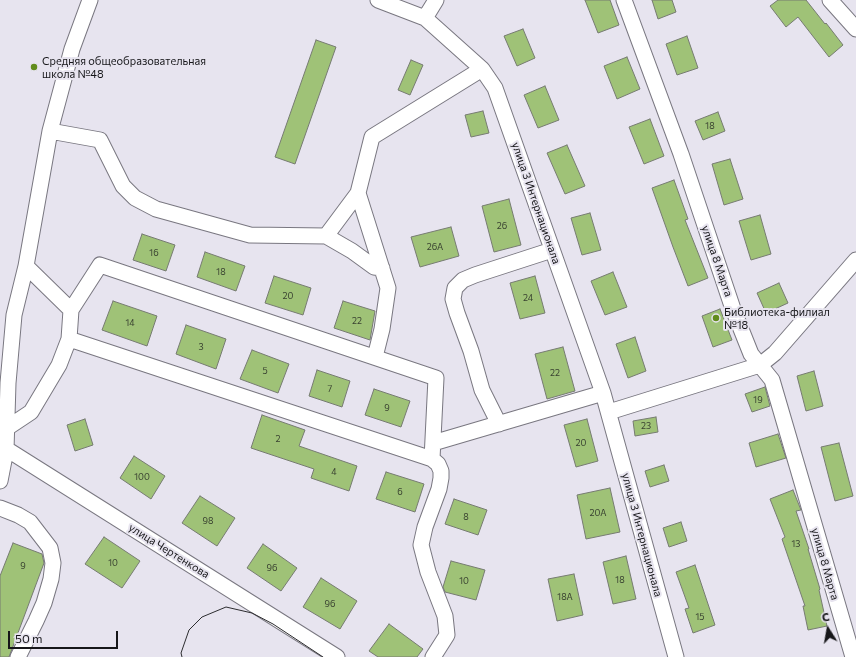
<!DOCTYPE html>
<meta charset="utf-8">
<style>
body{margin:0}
#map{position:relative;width:856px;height:657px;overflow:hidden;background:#e7e4ef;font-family:Commissioner,sans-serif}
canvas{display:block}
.north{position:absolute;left:808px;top:609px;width:40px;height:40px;-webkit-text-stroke:3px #e7e4ef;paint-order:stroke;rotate:349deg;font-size:11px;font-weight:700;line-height:16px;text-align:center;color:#161619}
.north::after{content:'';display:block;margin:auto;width:14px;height:18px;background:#161619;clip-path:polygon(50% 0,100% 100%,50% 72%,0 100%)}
.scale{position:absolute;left:8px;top:631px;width:110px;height:18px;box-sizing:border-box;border:2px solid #161619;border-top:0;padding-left:5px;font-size:12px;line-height:14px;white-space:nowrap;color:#161619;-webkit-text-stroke:3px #e7e4ef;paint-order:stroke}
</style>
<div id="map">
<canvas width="856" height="657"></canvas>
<div class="north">С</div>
<div class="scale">50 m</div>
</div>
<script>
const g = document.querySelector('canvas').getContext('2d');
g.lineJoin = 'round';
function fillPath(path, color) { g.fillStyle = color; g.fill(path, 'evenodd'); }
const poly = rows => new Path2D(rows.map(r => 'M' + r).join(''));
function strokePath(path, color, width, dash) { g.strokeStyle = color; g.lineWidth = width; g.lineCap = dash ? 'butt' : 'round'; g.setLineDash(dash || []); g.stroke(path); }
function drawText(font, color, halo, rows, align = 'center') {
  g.font = font + ' Commissioner,sans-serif'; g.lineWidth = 4; g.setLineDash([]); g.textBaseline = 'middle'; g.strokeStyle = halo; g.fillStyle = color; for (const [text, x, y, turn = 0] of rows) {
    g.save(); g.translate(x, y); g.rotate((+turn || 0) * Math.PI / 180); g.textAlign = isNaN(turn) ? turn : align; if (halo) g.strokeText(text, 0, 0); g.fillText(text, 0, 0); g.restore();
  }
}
const building = poly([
 [585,0,610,0,619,25,598,33,585,0],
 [652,0,672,0,676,12,658,19,652,0],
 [778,0,806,0,825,24,826,23,843,45,829,57,798,17,786,27,770,6,778,0],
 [523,29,535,58,517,66,504,36,523,29],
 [687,36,698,68,677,75,666,44,687,36],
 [316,40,336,47,295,164,275,157,316,40],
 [627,57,640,89,617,99,604,66,627,57],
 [411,60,423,65,410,95,398,90,411,60],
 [545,86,559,120,538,128,524,95,545,86],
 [483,111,489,133,471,137,465,115,483,111],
 [718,112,725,131,703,140,695,121,718,112],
 [650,119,664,156,644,164,629,127,650,119],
 [567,145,585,186,565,194,547,153,567,145],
 [730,159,743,199,724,205,712,164,730,159],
 [674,180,688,219,685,220,708,278,688,286,673,247,652,188,674,180],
 [509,199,521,245,494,252,482,206,509,199],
 [590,213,601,250,582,255,571,218,590,213],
 [760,215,771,254,751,260,739,221,760,215],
 [451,227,459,256,420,267,411,237,451,227],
 [142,234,175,245,166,271,133,260,142,234],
 [205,252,245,266,236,291,197,277,205,252],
 [613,272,627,307,605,315,591,281,613,272],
 [274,276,311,288,303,315,265,303,274,276],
 [535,276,545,313,520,319,510,283,535,276],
 [779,283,788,303,766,313,757,293,779,283],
 [113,301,157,316,147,346,102,330,113,301],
 [343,301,375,311,370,340,334,328,343,301],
 [720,309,732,340,713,347,702,316,720,309],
 [186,325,226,339,216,369,176,354,186,325],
 [635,337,646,371,628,378,616,344,635,337],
 [563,347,575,391,547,399,535,354,563,347],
 [252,350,289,364,278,393,240,379,252,350],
 [317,370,350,381,342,407,309,396,317,370],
 [814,371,823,406,806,411,797,376,814,371],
 [765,387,770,406,752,412,745,394,765,387],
 [374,389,410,401,401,427,365,415,374,389],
 [262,415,305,430,299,446,357,466,349,491,311,478,314,469,251,448,262,415],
 [656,417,658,432,635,436,633,421,656,417],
 [85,419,93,445,75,451,67,425,85,419],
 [587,419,598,461,576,467,564,425,587,419],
 [778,434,786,458,756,467,749,443,778,434],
 [839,443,853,496,835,501,821,447,839,443],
 [134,456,165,476,151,499,120,478,134,456],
 [664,465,669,481,650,487,645,471,664,465],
 [386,472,424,484,415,512,376,499,386,472],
 [610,488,620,532,586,539,577,495,610,488],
 [793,490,801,510,796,511,809,549,808,549,820,589,819,590,827,626,808,630,803,606,805,606,782,539,785,537,770,499,793,490],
 [200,496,235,518,217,546,182,523,200,496],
 [454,499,487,510,478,535,445,524,454,499],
 [681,522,687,541,669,547,663,528,681,522],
 [104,537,140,561,122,588,85,564,104,537],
 [13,543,42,554,44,563,9,657,0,657,0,576,13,543],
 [263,544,297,568,281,591,247,568,263,544],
 [626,556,636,599,613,604,603,562,626,556],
 [451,561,485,570,476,600,445,592,443,587,451,561],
 [695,565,715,625,693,633,685,609,689,608,676,572,695,565],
 [574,574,583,615,557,621,548,579,574,574],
 [321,578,357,601,340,629,303,607,321,578],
 [389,624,423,649,417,657,378,657,369,651,389,624]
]);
const minor = poly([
 [378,0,425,18,482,69,495,88,603,393,676,657],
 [624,0,681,154,733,309,751,354,772,380,853,657],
 [830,0,856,29],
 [425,18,436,0],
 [50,131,100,140,123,186,135,198,156,209,250,235,326,236,358,193],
 [326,236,352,251,374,267,382,268],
 [26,266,71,310,69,339,432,459,436,378,100,265,71,310],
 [375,357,382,329,388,288,358,193,372,137,482,69],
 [609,412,760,365,775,353,856,260],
 [499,424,482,390,471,351,457,313,453,299,455,288,463,280,475,275,552,250],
 [7,428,31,412,59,365,69,339],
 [433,443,603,393],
 [0,445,337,657],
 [432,459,438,464,441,471,441,478,439,489,425,527,421,545,428,572,445,616,447,635,433,657],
 [0,481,6,450,8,383,14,315,26,266,50,131,72,49,90,0],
 [0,508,18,515,30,522,50,548,53,563,51,579,44,603,36,621,18,657]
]);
const tram = poly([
 [182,657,181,653,189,630,202,617,226,607,252,613,273,624,323,657]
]);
const markers = [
 [34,67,4,"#618c1c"],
 [716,318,4,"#618c1c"]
];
const numberNames = [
 ["18",710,126],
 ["26",502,226],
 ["26А",435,247],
 ["16",154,253],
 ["18",221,272],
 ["20",288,296],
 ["24",528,298],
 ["22",357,321],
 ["14",130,323],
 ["3",201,347],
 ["5",265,371],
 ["22",555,373],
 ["7",330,389],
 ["19",758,400],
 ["9",387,408],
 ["23",646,426],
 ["2",278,439],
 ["20",581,443],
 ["4",334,472],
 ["100",142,477],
 ["6",400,492],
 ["20А",598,513],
 ["8",466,517],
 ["98",208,521],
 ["13",796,544],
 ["10",113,563],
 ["9",23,566],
 ["96",272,568],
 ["18",620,580],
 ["10",464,581],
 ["18А",565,597],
 ["96",330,604],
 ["15",700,617]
];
const poiNames = [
 ["Средняя общеобразовательная",42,61],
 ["школа №48",42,74],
 ["Библиотека-филиал",724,312],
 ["№18",724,325]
];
const streetNames = [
 ["улица 3 Интернационала",536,203,71],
 ["улица 8 Марта",717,261,71],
 ["улица 3 Интернационала",642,535,75],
 ["улица Чертенкова",169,551,32],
 ["улица 8 Марта",825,564,74]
];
fillPath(building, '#9fc277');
strokePath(building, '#767b71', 1);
strokePath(minor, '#797780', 17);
strokePath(minor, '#fff', 15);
strokePath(tram, '#2c2c2f', 1);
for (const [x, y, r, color] of markers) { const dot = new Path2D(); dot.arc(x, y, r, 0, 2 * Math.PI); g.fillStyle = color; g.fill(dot); strokePath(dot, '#e7e4ef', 1.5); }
drawText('9px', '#384130', null, numberNames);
drawText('11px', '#161619', '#e7e4ef', poiNames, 'left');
drawText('11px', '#161619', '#e7e4ef', streetNames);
</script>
